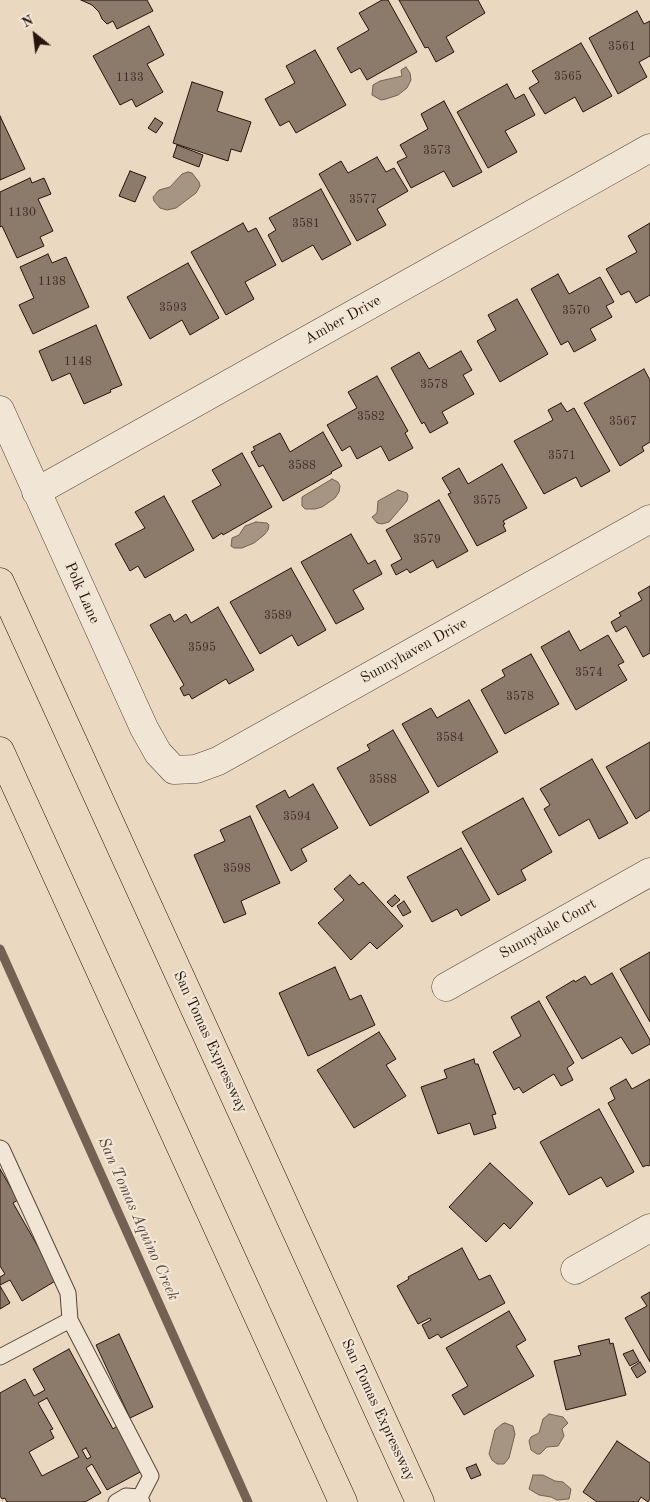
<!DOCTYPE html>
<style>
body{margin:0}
#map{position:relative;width:650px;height:1502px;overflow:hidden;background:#ead8c0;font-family:"Old Standard TT",serif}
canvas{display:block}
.north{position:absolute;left:10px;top:10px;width:50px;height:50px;-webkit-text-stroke:4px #f1e6d6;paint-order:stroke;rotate:331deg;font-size:14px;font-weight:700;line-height:20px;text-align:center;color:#26140d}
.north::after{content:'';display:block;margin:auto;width:18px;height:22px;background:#26140d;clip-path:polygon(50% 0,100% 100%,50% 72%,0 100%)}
</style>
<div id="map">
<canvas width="650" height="1502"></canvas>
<div class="north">N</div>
</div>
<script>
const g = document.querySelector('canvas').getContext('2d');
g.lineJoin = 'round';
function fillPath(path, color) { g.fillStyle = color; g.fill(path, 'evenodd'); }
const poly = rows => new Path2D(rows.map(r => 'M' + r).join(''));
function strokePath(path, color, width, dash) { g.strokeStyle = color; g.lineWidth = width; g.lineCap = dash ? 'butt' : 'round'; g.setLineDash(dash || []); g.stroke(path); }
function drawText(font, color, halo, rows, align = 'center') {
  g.font = font + ' "Old Standard TT",serif'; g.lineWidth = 4.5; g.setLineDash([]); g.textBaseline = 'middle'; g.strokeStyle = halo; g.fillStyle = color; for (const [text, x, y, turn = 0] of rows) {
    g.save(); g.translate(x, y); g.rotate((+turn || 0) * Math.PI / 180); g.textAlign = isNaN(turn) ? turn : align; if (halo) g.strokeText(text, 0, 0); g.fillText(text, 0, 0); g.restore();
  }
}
const water = poly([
 [406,67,410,73,411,80,407,88,398,95,386,99,381,100,372,95,373,85,380,81,402,76,401,70,406,67],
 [188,172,192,173,199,182,200,186,196,193,176,208,167,210,160,208,154,201,153,197,159,190,170,187,182,174,188,172],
 [332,479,338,482,340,486,339,492,335,498,322,507,315,509,305,509,302,506,302,497,332,479],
 [398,490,407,493,408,496,407,501,389,522,382,524,377,523,372,517,377,513,378,501,398,490],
 [256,522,267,523,269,525,268,530,264,535,254,543,242,548,234,548,231,546,232,538,239,535,245,526,256,522],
 [549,1414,563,1417,568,1423,562,1429,564,1436,558,1446,547,1447,540,1454,537,1454,531,1450,529,1441,531,1437,539,1433,543,1419,549,1414],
 [505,1423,513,1426,515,1434,509,1458,504,1464,497,1464,492,1460,489,1454,495,1430,502,1424,505,1423],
 [533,1475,543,1475,555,1481,563,1482,571,1489,569,1499,557,1500,551,1497,539,1495,529,1489,533,1475]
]);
const stream = poly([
 [0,949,248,1502]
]);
const building = poly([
 [81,0,147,0,153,11,117,29,113,21,107,24,102,19,99,12,92,5,81,0],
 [382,0,388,0,417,52,367,80,360,68,351,73,337,48,369,30,359,13,382,0],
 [399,0,478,0,485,13,446,37,454,52,436,62,428,47,425,48,399,0],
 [637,11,644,24,650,21,650,56,639,62,647,77,618,94,589,38,637,11],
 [149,26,164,55,147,64,163,92,136,107,132,99,120,105,93,56,149,26],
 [581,43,612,96,583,112,575,97,545,114,529,88,539,82,532,71,581,43],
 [315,50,346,105,296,133,289,121,280,126,265,99,295,83,286,66,315,50],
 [192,82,223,92,217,111,251,122,241,152,231,149,228,161,173,143,192,82],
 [507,84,515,99,524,94,535,115,505,131,517,152,488,168,457,112,507,84],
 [444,101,482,172,453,187,444,171,411,188,397,162,407,157,400,145,428,129,421,114,444,101],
 [0,116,25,169,0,180,0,116],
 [155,118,163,123,156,133,148,128,155,118],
 [177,145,203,155,199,167,173,157,177,145],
 [377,157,386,172,394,168,408,191,377,209,386,225,357,241,319,174,341,161,348,173,377,157],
 [130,171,146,177,135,202,119,196,130,171],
 [30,178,32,183,44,178,51,194,38,199,53,231,40,237,44,246,17,258,2,226,0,227,0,192,30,178],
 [321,189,351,244,322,260,313,245,282,262,268,235,276,230,269,218,321,189],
 [243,223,248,232,256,228,276,265,245,282,254,299,226,315,191,252,243,223],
 [650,223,650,295,636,303,629,291,621,295,606,269,637,252,628,236,650,223],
 [48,254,52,263,66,257,89,307,33,334,19,305,34,298,20,267,48,254],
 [188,263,219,318,190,335,182,320,150,339,127,297,188,263],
 [558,274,569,294,600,277,614,302,606,306,612,317,590,329,596,340,574,352,568,341,561,345,531,289,558,274],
 [517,299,548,354,500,382,477,341,496,330,488,315,517,299],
 [96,325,122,385,110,390,111,392,84,404,70,373,52,381,39,351,96,325],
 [461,351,472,370,463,375,474,394,442,412,448,423,430,433,424,422,422,424,391,368,419,352,429,369,461,351],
 [644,369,650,380,650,442,642,447,644,451,620,466,584,403,644,369],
 [377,376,408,431,405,433,413,448,389,461,381,446,357,459,350,446,342,451,327,425,357,408,348,392,377,376],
 [561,403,567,412,574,408,610,471,581,487,576,477,544,494,514,441,553,420,548,410,561,403],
 [323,432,342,466,331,472,332,473,283,501,263,465,259,467,251,452,255,450,253,447,280,433,290,452,323,432],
 [242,453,272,507,223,535,222,533,213,539,192,501,221,485,212,470,242,453],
 [502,464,527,508,503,521,505,524,503,525,506,531,477,546,448,494,451,493,442,478,459,468,468,484,502,464],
 [164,496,194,550,145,578,138,566,130,571,115,544,145,528,135,512,164,496],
 [439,500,468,551,437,568,433,560,410,573,407,569,396,575,391,565,402,559,386,530,439,500],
 [351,534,368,564,375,560,382,574,353,590,364,609,336,624,301,562,351,534],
 [291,568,326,630,298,646,292,635,260,654,230,602,291,568],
 [650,586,650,653,643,657,626,626,616,632,611,622,621,616,619,613,642,600,638,593,650,586],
 [218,607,254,670,229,684,226,679,192,699,189,694,184,696,180,688,184,685,150,625,170,614,174,622,186,614,191,623,218,607],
 [569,631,580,651,608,635,624,662,618,665,627,680,576,710,541,647,569,631],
 [531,654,559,704,505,734,481,690,505,676,502,670,531,654],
 [469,700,498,752,438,787,402,724,431,708,437,718,469,700],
 [393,730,429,792,370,826,337,768,370,750,367,745,393,730],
 [650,742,650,810,636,819,606,767,650,742],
 [592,759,628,823,599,839,589,819,559,836,544,809,550,805,540,789,592,759],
 [313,784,338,828,301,849,307,861,291,871,256,806,285,790,289,798,313,784],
 [523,798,552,852,521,870,526,880,498,895,462,832,523,798],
 [250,816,280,883,241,901,246,914,224,923,194,855,225,841,220,830,250,816],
 [461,848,490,900,461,916,457,909,432,922,407,877,461,848],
 [350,875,359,885,363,882,403,926,377,949,370,942,351,960,318,923,344,900,334,889,350,875],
 [395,895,400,900,392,907,387,902,395,895],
 [404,901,411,912,403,916,397,906,404,901],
 [650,952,650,1022,620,969,650,952],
 [335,967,350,1000,361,995,375,1025,308,1056,279,993,335,967],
 [612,973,650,1040,650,1044,632,1054,621,1037,582,1059,546,997,574,980,575,982,585,976,591,985,612,973],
 [539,1001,574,1063,567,1068,573,1080,561,1086,554,1074,523,1093,519,1087,514,1090,493,1052,521,1036,511,1017,539,1001],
 [379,1032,396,1059,386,1065,406,1096,354,1128,317,1070,379,1032],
 [474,1059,475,1064,478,1064,496,1114,492,1115,496,1128,474,1135,470,1123,438,1134,421,1087,447,1078,444,1070,474,1059],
 [626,1079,632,1089,650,1079,650,1165,648,1166,647,1165,643,1167,608,1103,615,1099,610,1088,626,1079],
 [599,1109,634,1172,607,1187,601,1177,569,1195,540,1142,599,1109],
 [490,1163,533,1203,510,1229,504,1223,486,1242,449,1207,490,1163],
 [0,1169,18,1200,13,1203,57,1280,22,1301,10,1280,0,1285,0,1277,5,1274,0,1266,0,1169],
 [462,1248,479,1280,490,1275,505,1303,441,1338,438,1334,429,1339,422,1325,431,1320,430,1318,418,1324,397,1286,409,1279,408,1277,462,1248],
 [0,1286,10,1303,0,1309,0,1286],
 [650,1292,650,1362,625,1318,647,1306,641,1297,650,1292],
 [509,1311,526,1340,516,1346,534,1376,464,1415,452,1395,468,1386,446,1348,509,1311],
 [119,1334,153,1407,130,1418,96,1345,119,1334],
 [609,1339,610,1344,613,1343,626,1395,566,1410,554,1361,581,1355,578,1346,609,1339],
 [69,1349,113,1429,117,1426,142,1471,107,1490,92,1464,86,1468,101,1493,85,1502,7,1502,5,1498,2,1499,0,1496,0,1393,25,1379,34,1396,45,1390,33,1369,69,1349],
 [47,1398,79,1457,42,1476,29,1452,54,1438,50,1430,53,1429,38,1403,47,1398],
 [86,1448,91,1457,87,1459,82,1450,86,1448],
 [633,1350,639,1361,630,1366,623,1354,633,1350],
 [640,1362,646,1372,637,1378,631,1368,640,1362],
 [617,1441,650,1463,650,1499,648,1502,641,1497,638,1502,597,1502,583,1492,617,1441],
 [476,1464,481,1475,471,1479,466,1468,476,1464]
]);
const lane = poly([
 [0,1148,2,1149,68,1293,70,1320,151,1476,140,1497],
 [0,1357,70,1320],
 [116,1502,126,1496,140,1497,142,1502]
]);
const street = poly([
 [0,410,144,728,158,753,174,770,196,769,218,761,650,519],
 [36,492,650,148],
 [446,987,650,872],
 [575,1270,650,1228]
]);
const highway = poly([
 [0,582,420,1502],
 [0,751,343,1502]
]);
const numberNames = [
 ["3561",622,47],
 ["3565",568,77],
 ["1133",130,78],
 ["3573",437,151],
 ["3577",363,200],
 ["1130",22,213],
 ["3581",306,224],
 ["1138",52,282],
 ["3593",173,308],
 ["3570",576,311],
 ["1148",78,362],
 ["3578",434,385],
 ["3582",371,417],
 ["3567",623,422],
 ["3571",562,456],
 ["3588",302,466],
 ["3575",487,501],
 ["3579",427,540],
 ["3589",278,616],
 ["3595",202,648],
 ["3574",589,673],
 ["3578",520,697],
 ["3584",450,738],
 ["3588",383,780],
 ["3594",297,817],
 ["3598",237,869]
];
const streetNames = [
 ["Amber Drive",343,320,-29],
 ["Polk Lane",82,593,66],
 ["Sunnyhaven Drive",414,651,-29],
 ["Sunnydale Court",548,929,-29],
 ["San Tomas Expressway",210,1042,65],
 ["San Tomas Expressway",378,1410,65]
];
const waterNames = [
 ["San Tomas Aquino Creek",138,1219,66]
];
fillPath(water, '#a79583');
strokePath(water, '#736154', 1);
strokePath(stream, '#736154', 9);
fillPath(building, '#8c7a6a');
strokePath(building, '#26140d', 1);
strokePath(lane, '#57453a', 17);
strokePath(street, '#57453a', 29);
strokePath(highway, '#26140d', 29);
strokePath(lane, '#f1e6d6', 15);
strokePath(street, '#f1e6d6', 28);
strokePath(highway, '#ead8c0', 28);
drawText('12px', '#402e24', null, numberNames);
drawText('15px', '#26140d', '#f1e6d6', streetNames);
drawText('italic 16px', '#5a483c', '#f1e6d6', waterNames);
</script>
